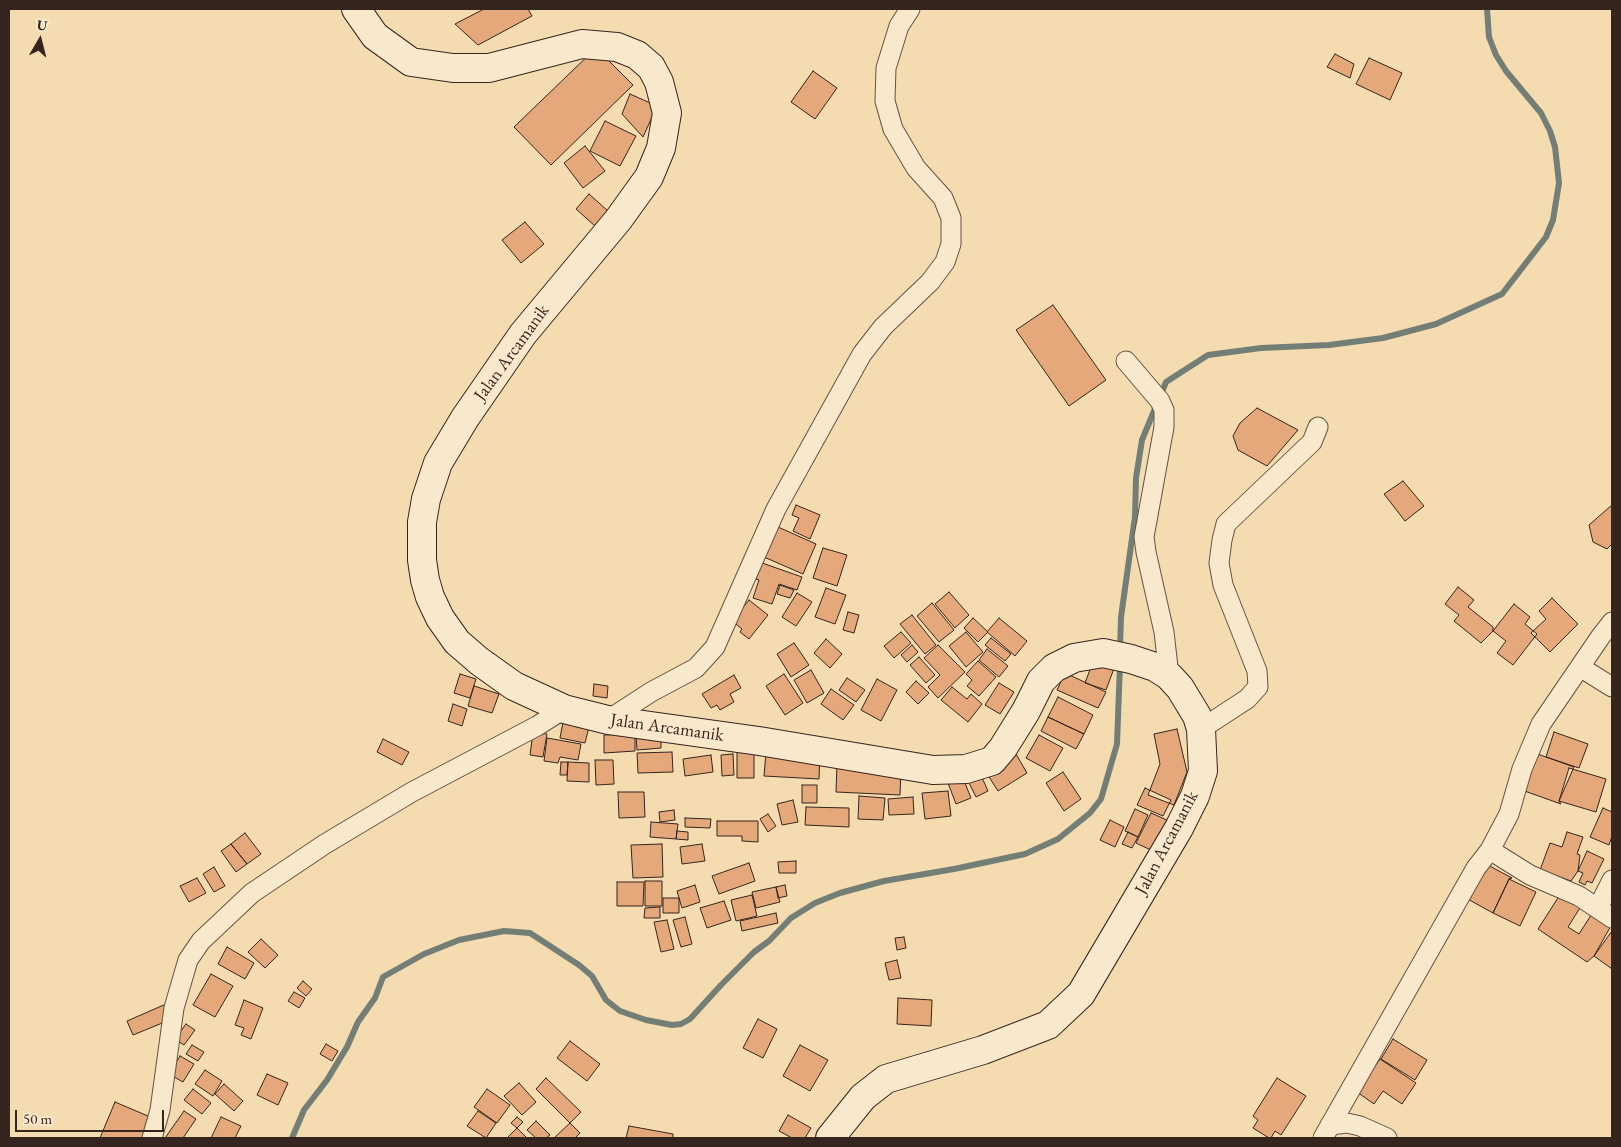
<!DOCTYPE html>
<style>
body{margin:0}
#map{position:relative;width:1621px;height:1147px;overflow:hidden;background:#f5dcb0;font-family:"EB Garamond",serif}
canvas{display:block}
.frame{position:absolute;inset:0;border:10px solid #35251f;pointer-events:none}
.north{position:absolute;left:15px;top:15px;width:50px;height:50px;-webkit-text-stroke:4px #f8e8cc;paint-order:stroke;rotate:8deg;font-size:14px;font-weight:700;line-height:20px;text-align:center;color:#35251f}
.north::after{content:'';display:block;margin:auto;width:18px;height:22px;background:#35251f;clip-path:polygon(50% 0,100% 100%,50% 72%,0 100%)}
.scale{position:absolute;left:15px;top:1110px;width:149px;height:22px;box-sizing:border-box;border:2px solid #35251f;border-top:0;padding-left:6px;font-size:15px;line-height:18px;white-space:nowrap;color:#35251f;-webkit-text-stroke:4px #f8e8cc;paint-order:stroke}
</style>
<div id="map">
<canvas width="1621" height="1147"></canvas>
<div class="frame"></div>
<div class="north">U</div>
<div class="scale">50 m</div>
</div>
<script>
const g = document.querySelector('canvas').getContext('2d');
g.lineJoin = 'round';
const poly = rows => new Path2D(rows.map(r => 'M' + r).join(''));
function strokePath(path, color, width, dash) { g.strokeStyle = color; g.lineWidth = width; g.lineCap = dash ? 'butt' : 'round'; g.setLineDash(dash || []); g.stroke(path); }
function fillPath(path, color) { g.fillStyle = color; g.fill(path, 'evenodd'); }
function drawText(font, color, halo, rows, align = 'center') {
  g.font = font + ' "EB Garamond",serif'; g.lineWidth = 5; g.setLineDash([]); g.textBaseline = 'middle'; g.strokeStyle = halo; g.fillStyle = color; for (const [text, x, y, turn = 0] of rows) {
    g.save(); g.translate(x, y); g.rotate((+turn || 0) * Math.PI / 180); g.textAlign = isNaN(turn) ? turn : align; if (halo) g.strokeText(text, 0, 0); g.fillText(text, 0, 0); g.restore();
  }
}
const stream = poly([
 [1120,649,1121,617,1135,517,1136,478,1142,440,1166,382,1208,355,1261,348,1329,345,1383,338,1436,324,1502,294,1546,237,1553,220,1559,183,1555,147,1550,131,1541,113,1506,71,1496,55,1489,37,1487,9],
 [292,1138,304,1110,327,1080,347,1047,358,1022,375,998,383,977,424,954,459,940,504,931,530,933,579,965,592,976,606,1000,620,1011,646,1020,672,1025,681,1024,690,1019,721,985,754,952,769,941,791,918,815,903,840,893,884,881,954,869,1025,854,1058,839,1090,813,1101,799,1117,744,1120,664]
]);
const building = poly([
 [484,9,528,9,532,16,478,45,455,24,484,9],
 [596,48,633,85,551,165,514,127,596,48],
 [1335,54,1354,64,1350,78,1327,67,1335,54],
 [1369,58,1402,73,1390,100,1356,84,1369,58],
 [813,71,837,88,815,119,791,102,813,71],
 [630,94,657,106,643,137,622,114,630,94],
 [605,121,636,136,620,166,590,151,605,121],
 [585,146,605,171,583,188,564,163,585,146],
 [589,194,608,211,595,226,576,209,589,194],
 [525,222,544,244,521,263,502,240,525,222],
 [1053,305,1106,380,1069,406,1016,330,1053,305],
 [1257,408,1298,430,1267,466,1238,450,1233,436,1240,423,1257,408],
 [1403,481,1424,506,1405,521,1384,494,1403,481],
 [796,505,820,515,810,539,793,531,799,518,792,515,796,505],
 [1612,505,1612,544,1607,549,1593,542,1589,525,1612,505],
 [778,527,816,544,803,574,764,557,778,527],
 [823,548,847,555,837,586,813,578,823,548],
 [762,563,802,577,797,590,779,584,772,604,753,598,759,580,756,579,762,563],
 [780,585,794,590,790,598,777,594,780,585],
 [1458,587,1474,600,1468,607,1493,627,1493,631,1481,643,1454,621,1459,615,1445,604,1458,587],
 [826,588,846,595,835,624,815,617,826,588],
 [949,592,969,615,955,628,935,604,949,592],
 [797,593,812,602,796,626,782,617,797,593],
 [1552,598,1578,624,1550,652,1531,633,1546,619,1539,611,1552,598],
 [749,600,768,615,749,639,740,632,742,629,732,621,749,600],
 [932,603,954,630,939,642,917,616,932,603],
 [1514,604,1530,617,1525,624,1537,634,1513,665,1497,653,1506,641,1493,631,1514,604],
 [848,612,859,615,854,633,843,630,848,612],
 [912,615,936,645,925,654,900,624,912,615],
 [973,618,988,632,978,642,964,628,973,618],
 [999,618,1027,641,1015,656,987,632,999,618],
 [901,632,911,643,894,658,884,646,901,632],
 [966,632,983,652,966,667,949,646,966,632],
 [991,638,1011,654,1005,661,985,645,991,638],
 [826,639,842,654,830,668,814,653,826,639],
 [794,643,809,665,791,677,777,654,794,643],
 [912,645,918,652,907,662,901,655,912,645],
 [938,645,965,672,938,698,928,687,940,675,924,658,938,645],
 [987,649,1008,666,999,677,979,660,987,649],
 [1095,656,1116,663,1106,690,1085,683,1095,656],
 [919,657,935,675,926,683,910,665,919,657],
 [978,661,996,677,979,696,967,686,972,680,966,674,978,661],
 [811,670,824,693,807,703,794,680,811,670],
 [1065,673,1106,692,1098,708,1057,690,1065,673],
 [460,674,476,679,470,698,454,693,460,674],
 [784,674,803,703,785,715,766,686,784,674],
 [734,675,741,688,730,694,734,702,720,710,717,705,711,708,702,694,734,675],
 [847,678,865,690,856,702,839,690,847,678],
 [877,679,897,690,881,721,861,710,877,679],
 [916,681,929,693,918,704,906,692,916,681],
 [999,683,1014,692,1000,714,985,705,999,683],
 [594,684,608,686,607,698,593,696,594,684],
 [474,686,499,694,492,713,468,706,474,686],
 [952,687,967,699,971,694,982,704,968,722,941,700,952,687],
 [831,689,854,705,843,720,821,704,831,689],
 [1058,697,1093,715,1084,734,1048,717,1058,697],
 [453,704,467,709,462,726,448,721,453,704],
 [564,717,590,723,585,743,560,738,564,717],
 [1048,717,1084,734,1076,749,1041,731,1048,717],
 [1177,729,1187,772,1174,805,1148,795,1160,764,1154,734,1177,729],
 [533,732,547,734,543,757,530,755,533,732],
 [1554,732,1588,744,1579,768,1546,757,1554,732],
 [635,734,635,751,604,753,604,735,635,734],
 [661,734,661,748,637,750,636,735,661,734],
 [1039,735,1063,748,1050,771,1026,758,1039,735],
 [547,738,581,744,578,760,560,757,558,763,544,761,547,738],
 [383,739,409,752,402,765,377,752,383,739],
 [737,750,754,750,754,778,737,778,737,750],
 [672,752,673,772,638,773,637,753,672,752],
 [766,752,820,755,819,779,764,776,766,752],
 [1532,752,1574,767,1559,801,1561,804,1519,789,1532,752],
 [733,754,734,775,722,776,721,755,733,754],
 [1016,754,1027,773,998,791,986,772,1016,754],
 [711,755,713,772,685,776,683,759,711,755],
 [595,760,613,760,614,784,596,785,595,760],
 [561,762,568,762,567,775,560,775,561,762],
 [568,762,589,763,589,782,567,781,568,762],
 [837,764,901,767,900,795,836,792,837,764],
 [1569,768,1606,779,1596,812,1559,801,1569,768],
 [979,771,988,791,976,797,966,777,979,771],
 [1063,772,1081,799,1064,811,1046,783,1063,772],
 [963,778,971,798,956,804,948,783,963,778],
 [802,785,817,785,817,803,802,803,802,785],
 [1145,788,1171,800,1163,816,1137,805,1145,788],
 [948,791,951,816,925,819,922,793,948,791],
 [618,792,644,792,645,817,619,818,618,792],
 [859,796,885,798,883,820,858,819,859,796],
 [913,797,914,814,889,815,888,799,913,797],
 [793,800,798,822,782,825,777,804,793,800],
 [806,807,849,808,849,827,805,825,806,807],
 [1603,808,1612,812,1612,836,1609,845,1590,837,1603,808],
 [1135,809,1148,815,1138,837,1125,831,1135,809],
 [674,810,675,820,660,822,659,812,674,810],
 [1151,813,1169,821,1155,852,1136,843,1151,813],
 [768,814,776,826,768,832,760,819,768,814],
 [685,818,711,819,710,828,685,827,685,818],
 [1110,820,1124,827,1115,847,1100,840,1110,820],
 [717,821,758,821,758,842,742,841,742,836,717,836,717,821],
 [651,822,678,824,676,839,650,837,651,822],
 [677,831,688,832,688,840,676,839,677,831],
 [1128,832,1138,837,1132,848,1122,844,1128,832],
 [1567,832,1583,837,1577,854,1580,855,1578,871,1571,881,1540,870,1550,843,1562,847,1567,832],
 [245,833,261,854,247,864,231,844,245,833],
 [231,844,247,864,236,872,221,851,231,844],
 [662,844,663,877,633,878,631,845,662,844],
 [702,844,705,861,682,864,680,847,702,844],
 [1587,851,1604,859,1592,883,1587,881,1585,885,1579,882,1583,873,1578,871,1587,851],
 [796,861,796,873,779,873,778,862,796,861],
 [1482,862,1512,878,1509,879,1493,913,1464,897,1482,862],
 [749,863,755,881,719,894,712,876,749,863],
 [214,867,225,886,214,892,203,874,214,867],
 [197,878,206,893,189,902,180,886,197,878],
 [1509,879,1536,892,1520,926,1493,913,1509,879],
 [645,881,662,881,662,906,645,906,645,881],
 [617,882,644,882,643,906,617,906,617,882],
 [695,885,700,902,682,908,677,891,695,885],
 [785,885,787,896,778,898,776,887,785,885],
 [776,887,780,902,756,908,752,892,776,887],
 [1563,890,1583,903,1568,927,1579,934,1595,909,1612,924,1594,956,1587,962,1538,929,1563,890],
 [752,895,757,916,736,921,731,900,752,895],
 [663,898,679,898,679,913,663,913,663,898],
 [724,901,731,920,707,928,700,908,724,901],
 [660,907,660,918,644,918,645,908,660,907],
 [776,913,778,923,742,931,740,921,776,913],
 [685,917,692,944,681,947,673,920,685,917],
 [667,920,674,949,661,952,654,922,667,920],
 [1612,931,1612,969,1594,956,1612,931],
 [904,937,906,948,897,950,895,938,904,937],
 [261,939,278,955,265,968,248,952,261,939],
 [227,947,254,963,245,979,218,964,227,947],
 [897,960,901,978,889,980,885,963,897,960],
 [211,974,233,986,215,1017,193,1005,211,974],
 [303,981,312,989,306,996,297,988,303,981],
 [294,992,305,998,299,1008,288,1001,294,992],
 [898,998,932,1000,931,1026,897,1024,898,998],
 [244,1000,263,1008,251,1039,241,1035,244,1028,235,1025,244,1000],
 [166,1004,172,1019,133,1035,127,1021,166,1004],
 [758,1019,777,1029,763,1058,743,1048,758,1019],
 [186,1024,195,1030,184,1045,175,1039,186,1024],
 [1393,1039,1427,1060,1415,1080,1381,1059,1393,1039],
 [570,1041,600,1064,587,1081,557,1058,570,1041],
 [326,1044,338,1051,332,1061,320,1054,326,1044],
 [192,1045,204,1052,198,1061,186,1054,192,1045],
 [800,1045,828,1060,810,1091,783,1076,800,1045],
 [180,1056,194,1064,183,1082,169,1074,180,1056],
 [1380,1059,1416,1083,1402,1104,1383,1091,1374,1104,1357,1092,1380,1059],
 [205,1070,222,1081,213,1096,195,1084,205,1070],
 [267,1074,288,1083,278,1105,257,1095,267,1074],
 [546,1078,581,1112,570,1123,536,1089,546,1078],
 [1277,1078,1306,1096,1281,1135,1275,1131,1271,1138,1269,1138,1253,1128,1258,1120,1253,1116,1277,1078],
 [519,1083,536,1102,522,1115,504,1096,519,1083],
 [224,1084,243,1101,234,1111,215,1094,224,1084],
 [193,1089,211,1103,202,1114,184,1100,193,1089],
 [487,1089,510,1105,497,1123,474,1107,487,1089],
 [115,1102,155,1119,147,1138,100,1138,115,1102],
 [184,1111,196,1119,183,1138,165,1138,184,1111],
 [478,1111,496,1123,486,1138,467,1126,478,1111],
 [788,1115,811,1128,805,1138,792,1138,779,1131,788,1115],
 [221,1117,241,1126,235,1138,211,1138,221,1117],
 [517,1117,523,1122,517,1128,511,1123,517,1117],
 [536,1121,550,1135,546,1138,536,1138,527,1130,536,1121],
 [570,1123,580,1133,575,1138,554,1138,570,1123],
 [629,1126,673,1134,673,1138,626,1138,629,1126],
 [517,1128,527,1138,507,1138,517,1128]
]);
const street = poly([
 [1126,361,1160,401,1164,410,1164,427,1144,537,1146,552,1164,632,1169,676],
 [1580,667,1612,687],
 [608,720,651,692,696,668,715,647,776,509,862,354,883,327,930,282,945,262,951,244,951,218,943,198,916,168,893,129,885,101,886,68,899,26,910,9],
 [1201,729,1247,699,1258,687,1257,671,1223,585,1219,563,1222,540,1226,524,1312,442,1318,427],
 [1490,850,1530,875,1579,896,1612,918],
 [1598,908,1612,880],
 [1330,1125,1347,1123,1360,1126,1387,1138],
 [152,1138,160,1110,174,1008,188,960,201,941,252,893,325,844,412,792,537,726,564,709],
 [1323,1138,1476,868,1490,850,1509,814,1522,769,1541,724,1601,636,1612,622]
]);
const secondary = poly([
 [356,9,375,36,411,62,453,68,489,68,582,44,617,47,637,55,651,67,659,82,667,113,661,148,649,177,618,220,523,334,465,418,438,463,426,499,422,522,422,560,425,580,430,597,440,618,457,642,479,661,514,686,564,709,608,720,759,741,933,770,966,769,992,761,1003,748,1026,711,1041,681,1054,668,1074,658,1103,653,1131,659,1155,667,1169,676,1180,688,1197,716,1201,729,1203,771,1195,796,1179,828,1081,994,1048,1025,983,1050,886,1079,863,1097,830,1138]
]);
const streetNames = [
 ["Jalan Arcamanik",512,353,-54],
 ["Jalan Arcamanik",667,728,8],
 ["Jalan Arcamanik",1167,843,-62]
];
strokePath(stream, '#737f76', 6);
fillPath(building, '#e4a87a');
strokePath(building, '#35251f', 1);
strokePath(street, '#655343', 21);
strokePath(secondary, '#35251f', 30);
strokePath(street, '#f8e8cc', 19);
strokePath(secondary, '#f8e8cc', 28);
drawText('18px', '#35251f', '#f8e8cc', streetNames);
</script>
